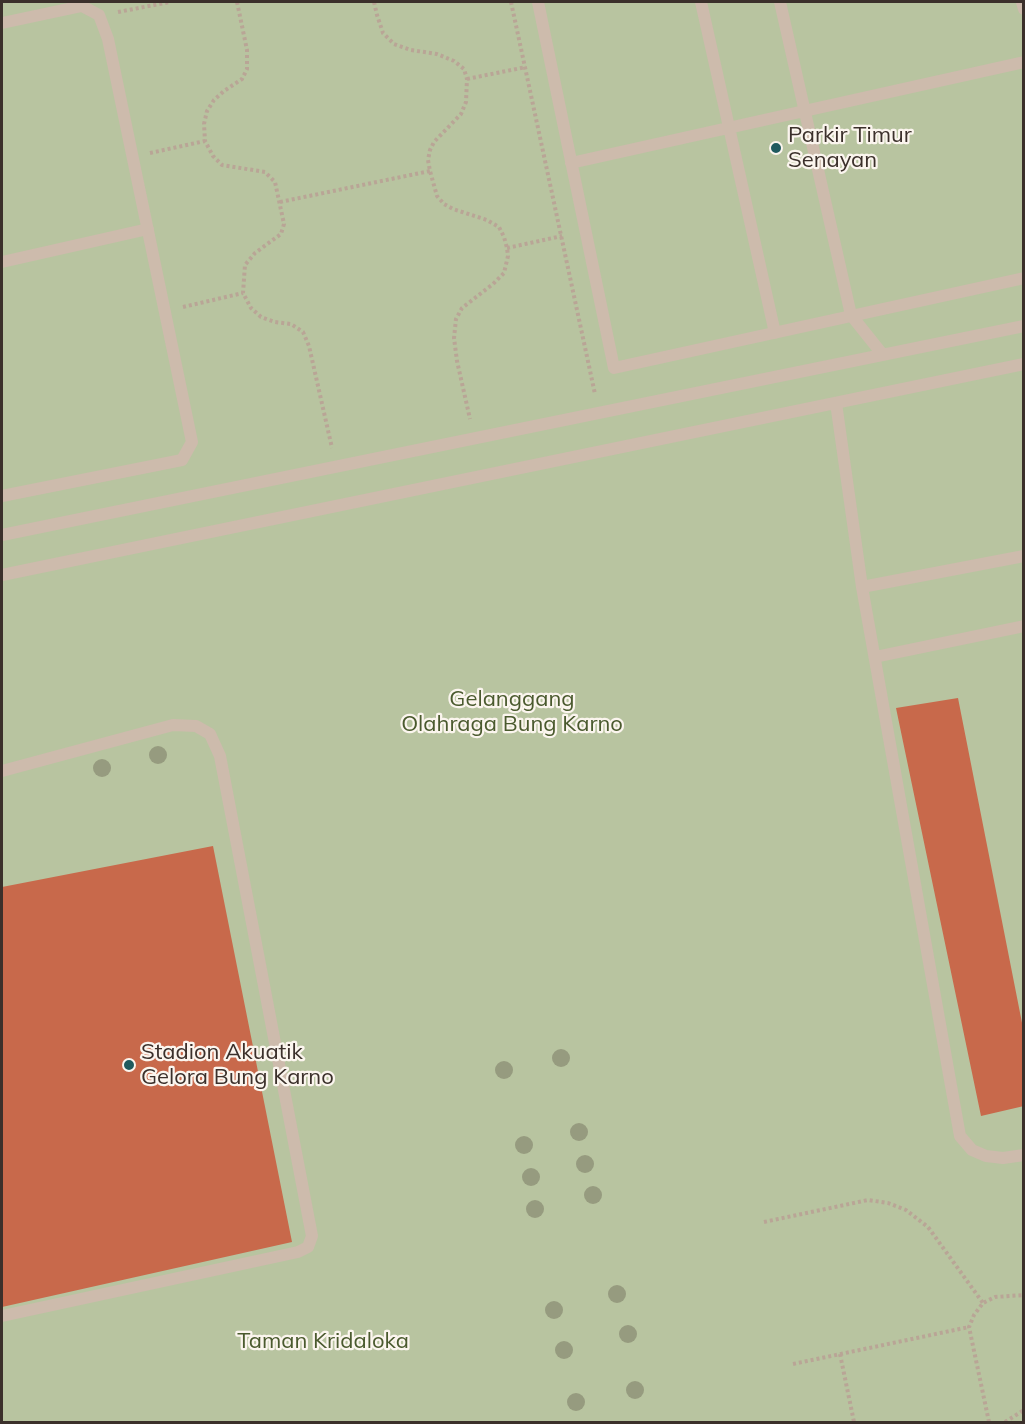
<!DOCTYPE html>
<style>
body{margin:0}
#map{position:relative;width:1025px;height:1424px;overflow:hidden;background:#f4ebe1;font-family:Mulish,sans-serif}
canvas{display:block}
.frame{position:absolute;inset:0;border:3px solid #3b302b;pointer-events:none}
</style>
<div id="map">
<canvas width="1025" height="1424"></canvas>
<div class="frame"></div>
</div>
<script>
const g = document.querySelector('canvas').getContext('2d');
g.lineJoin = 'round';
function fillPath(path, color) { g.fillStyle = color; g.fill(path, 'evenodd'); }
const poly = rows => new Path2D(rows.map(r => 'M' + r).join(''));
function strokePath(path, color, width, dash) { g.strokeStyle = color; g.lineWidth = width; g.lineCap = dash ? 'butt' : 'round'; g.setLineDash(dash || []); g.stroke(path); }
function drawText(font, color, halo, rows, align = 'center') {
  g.font = font + ' Mulish,sans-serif'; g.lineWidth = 4.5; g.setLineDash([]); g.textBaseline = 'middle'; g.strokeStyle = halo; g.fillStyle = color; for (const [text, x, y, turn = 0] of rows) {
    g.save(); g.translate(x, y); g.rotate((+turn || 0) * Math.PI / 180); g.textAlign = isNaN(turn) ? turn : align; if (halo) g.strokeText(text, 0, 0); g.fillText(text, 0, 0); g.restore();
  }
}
const green = poly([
 [2,2,1023,2,1023,1422,2,1422]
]);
const building = poly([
 [958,698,1024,1033,1024,1106,981,1116,896,708],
 [213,846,292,1242,2,1307,2,887]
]);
const path = poly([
 [237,2,247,50,247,69,242,79,224,91,214,100,207,111,204,124,205,141,213,156,222,165,265,172,275,182,284,224,281,234,255,253,245,265,243,293,251,308,261,317,275,322,291,324,303,332,309,346,332,448],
 [374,2,377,15,383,33,394,44,411,50,437,54,454,61,464,69,467,79,466,102,461,114,434,142,430,150,428,160,430,171,437,196,444,204,453,209,487,220,499,227,504,237,507,248,508,256,504,273,493,284,462,308,456,319,454,338,457,361,470,419],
 [511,2,595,394],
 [118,12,170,2],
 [467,79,526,67],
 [150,153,205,141],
 [280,202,430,171],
 [507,248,562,236],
 [183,307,243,293],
 [764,1222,868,1200,888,1203,906,1210,928,1227,983,1303],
 [840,1354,854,1422],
 [793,1364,969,1327],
 [989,1422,969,1327,974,1315,983,1303,995,1297,1024,1295],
 [1005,1422,1024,1410]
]);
const lane = poly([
 [538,2,614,368,1024,278],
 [701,2,775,333],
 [780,2,851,315,883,355],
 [1022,2,1024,9],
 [2,23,82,6,99,15,108,39,192,442,182,460,2,496],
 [571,163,1024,62],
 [2,262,148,229],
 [836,403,862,587,960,1136,972,1150,986,1156,1003,1158,1024,1155],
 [2,535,1024,326],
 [2,575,1024,364],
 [862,587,1024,556],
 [875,657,1024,626],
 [2,771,173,725,196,726,210,734,220,756,312,1236,308,1247,298,1252,2,1316]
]);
const trees = [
 [158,755],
 [102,768],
 [561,1058],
 [504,1070],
 [579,1132],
 [524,1145],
 [585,1164],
 [531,1177],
 [593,1195],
 [535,1209],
 [617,1294],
 [554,1310],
 [628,1334],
 [564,1350],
 [635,1390],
 [576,1402]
];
const markers = [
 [776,148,6,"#1f5a5e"],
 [129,1065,6,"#1f5a5e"]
];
const poiNames = [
 ["Parkir Timur",788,135],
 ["Senayan",788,160],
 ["Stadion Akuatik",141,1052],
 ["Gelora Bung Karno",141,1077]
];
const parkNames = [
 ["Gelanggang",512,699],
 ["Olahraga Bung Karno",512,724],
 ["Taman Kridaloka",323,1341]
];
fillPath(green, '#b8c4a0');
fillPath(building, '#c8694b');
strokePath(path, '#b9a596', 4, [3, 3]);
strokePath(lane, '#cdbbac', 12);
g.fillStyle = '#969b7f';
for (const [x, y] of trees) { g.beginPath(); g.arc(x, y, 9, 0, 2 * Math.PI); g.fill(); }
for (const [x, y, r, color] of markers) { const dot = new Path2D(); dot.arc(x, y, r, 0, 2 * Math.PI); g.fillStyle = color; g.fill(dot); strokePath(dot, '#fbf5ee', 2); }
drawText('22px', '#3b302b', '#fbf5ee', poiNames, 'left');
drawText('22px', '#4a5a2e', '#fbf5ee', parkNames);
</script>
